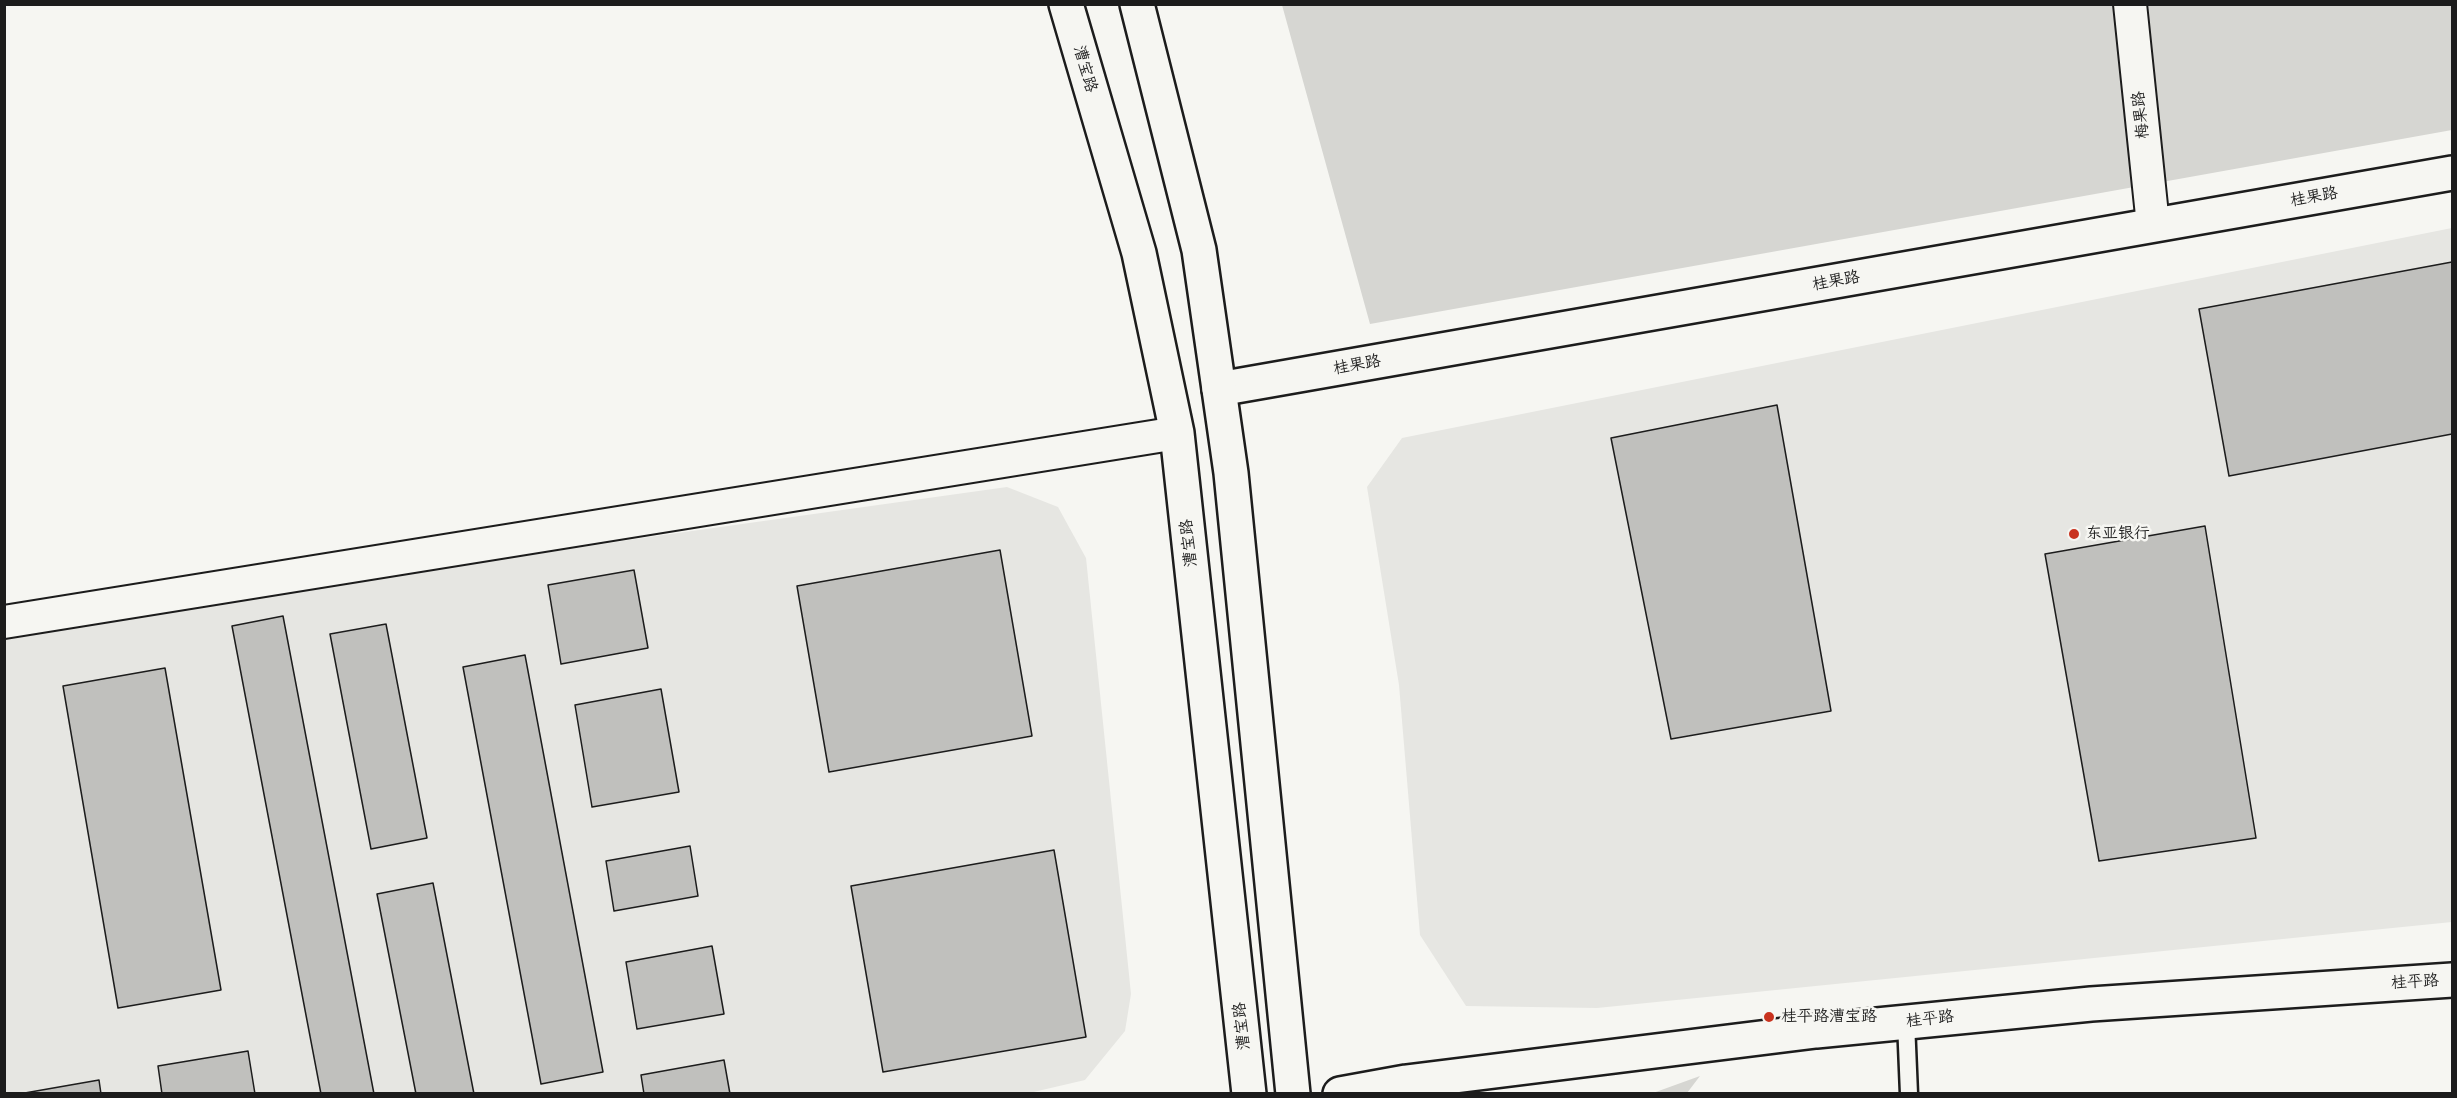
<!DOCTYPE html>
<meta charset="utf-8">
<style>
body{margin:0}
#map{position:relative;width:2457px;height:1098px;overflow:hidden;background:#f6f6f2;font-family:"Playpen Sans",sans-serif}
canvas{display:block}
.frame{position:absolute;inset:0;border:6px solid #1c1c1c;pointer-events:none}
</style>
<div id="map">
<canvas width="2457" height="1098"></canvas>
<div class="frame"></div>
</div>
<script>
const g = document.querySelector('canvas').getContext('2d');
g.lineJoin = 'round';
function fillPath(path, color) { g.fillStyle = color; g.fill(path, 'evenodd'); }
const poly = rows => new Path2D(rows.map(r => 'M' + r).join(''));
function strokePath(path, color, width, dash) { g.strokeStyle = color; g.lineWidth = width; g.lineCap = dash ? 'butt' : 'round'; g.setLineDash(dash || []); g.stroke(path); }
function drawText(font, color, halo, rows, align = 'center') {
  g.font = font + ' "Playpen Sans","LXGW WenKai TC",sans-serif'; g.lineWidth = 5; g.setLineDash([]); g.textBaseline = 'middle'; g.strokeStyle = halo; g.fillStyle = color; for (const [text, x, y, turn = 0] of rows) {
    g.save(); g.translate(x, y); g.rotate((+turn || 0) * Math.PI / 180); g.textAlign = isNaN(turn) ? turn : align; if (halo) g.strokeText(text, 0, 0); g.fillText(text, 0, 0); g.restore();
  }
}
const built = poly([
 [2452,228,2452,922,1597,1008,1466,1006,1420,935,1399,685,1367,487,1402,438],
 [1007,487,1058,507,1086,558,1131,994,1125,1031,1085,1080,1025,1094,5,1094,5,640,212,603,649,537]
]);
const green = poly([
 [1282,5,2452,5,2452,130,1370,324],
 [1700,1076,1687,1093,1653,1093]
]);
const building = poly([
 [2452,262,2452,434,2229,476,2199,309,2452,262],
 [1777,405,1831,711,1671,739,1611,438,1777,405],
 [2205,526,2256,838,2099,861,2045,554,2205,526],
 [1000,550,1032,736,829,772,797,586,1000,550],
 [634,570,648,648,561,664,548,585,634,570],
 [283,616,374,1094,321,1094,232,626,283,616],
 [386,624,427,838,371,849,330,634,386,624],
 [525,655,603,1072,541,1084,463,667,525,655],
 [165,668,221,990,118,1008,63,686,165,668],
 [661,689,679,792,592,807,575,705,661,689],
 [690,846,698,896,614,911,606,861,690,846],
 [1054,850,1086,1037,883,1072,851,886,1054,850],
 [433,883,474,1094,416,1094,377,894,433,883],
 [712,946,724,1014,637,1029,626,962,712,946],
 [248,1051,255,1094,162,1094,158,1066,248,1051],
 [724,1060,730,1094,644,1094,641,1075,724,1060],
 [99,1080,101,1094,19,1094,99,1080]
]);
const lane = poly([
 [1906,1022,1909,1094]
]);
const street = poly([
 [2130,4,2153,225],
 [4,622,1177,433]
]);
const secondary = poly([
 [1219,389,2452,173],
 [1340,1094,1406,1082,1816,1031,2091,1004,2452,980]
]);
const primary = poly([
 [1066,4,1139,253,1177,433,1249,1094],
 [1137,4,1199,250,1231,473,1293,1094]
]);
const markers = [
 [2074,534,6,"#c8321e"],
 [1769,1017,6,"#c8321e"]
];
const streetNames = [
 ["漕宝路",1085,69,74],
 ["梅果路",2141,115,-96],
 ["桂果路",2314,197,-10],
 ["桂果路",1836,281,-10],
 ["桂果路",1357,365,-10],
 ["漕宝路",1189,543,-96],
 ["桂平路",2415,982,-3],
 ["桂平路",1930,1019,-6],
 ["漕宝路",1242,1026,-96]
];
const poiNames = [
 ["东亚银行",2086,534],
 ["桂平路漕宝路",1781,1017]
];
fillPath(built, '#e6e6e2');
fillPath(green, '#d6d6d2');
fillPath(building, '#c0c0bd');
strokePath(building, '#1c1c1c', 1.5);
strokePath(lane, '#1c1c1c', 21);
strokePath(street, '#1c1c1c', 36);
strokePath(secondary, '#1c1c1c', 38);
strokePath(primary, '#1c1c1c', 38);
strokePath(lane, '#f6f6f2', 16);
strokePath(street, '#f6f6f2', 32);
strokePath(secondary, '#f6f6f2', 33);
strokePath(primary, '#f6f6f2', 33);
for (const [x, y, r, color] of markers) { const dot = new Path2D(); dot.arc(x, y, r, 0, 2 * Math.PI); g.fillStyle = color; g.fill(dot); strokePath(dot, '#f6f6f2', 2); }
drawText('16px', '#1c1c1c', '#f6f6f2', streetNames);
drawText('16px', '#1c1c1c', '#f6f6f2', poiNames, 'left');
</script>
